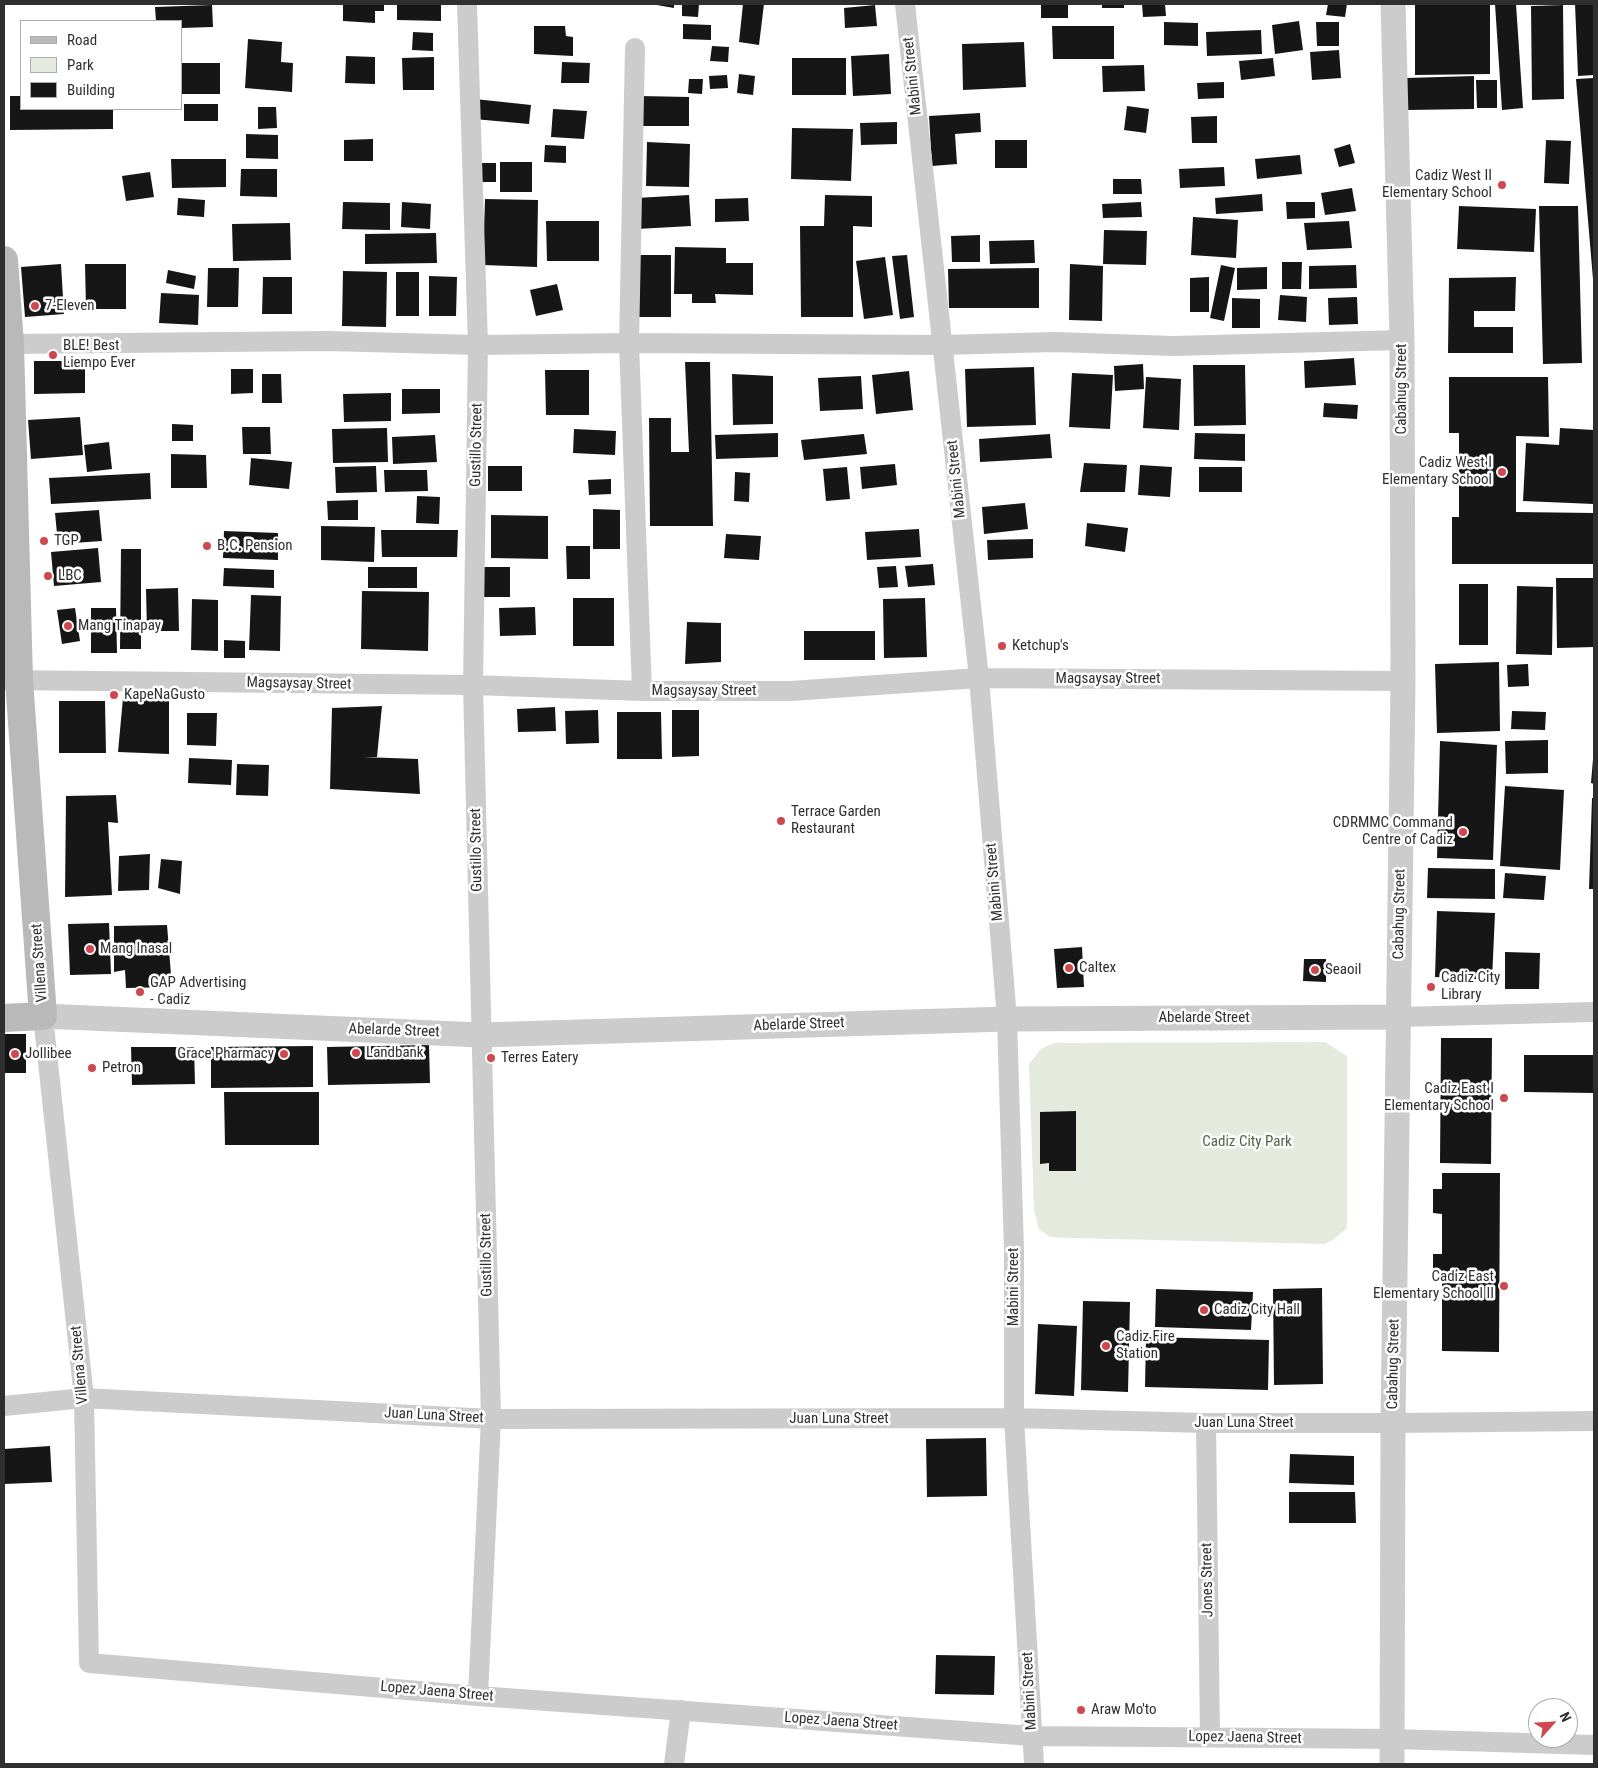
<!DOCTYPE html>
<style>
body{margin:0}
#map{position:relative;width:1598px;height:1768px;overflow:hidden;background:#fff;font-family:"Roboto Condensed",sans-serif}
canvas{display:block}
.frame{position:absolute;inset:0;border:5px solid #2f2f2f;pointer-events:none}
.legend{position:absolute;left:20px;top:20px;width:162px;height:90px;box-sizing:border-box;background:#fff;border:1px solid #acacac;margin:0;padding:6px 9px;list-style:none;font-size:15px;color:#2f2f2f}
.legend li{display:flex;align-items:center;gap:10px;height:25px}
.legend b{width:25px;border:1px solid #acacac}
.north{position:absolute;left:1528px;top:1698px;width:50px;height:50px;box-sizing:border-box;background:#fff;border:1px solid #acacac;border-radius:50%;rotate:64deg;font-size:14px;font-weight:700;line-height:20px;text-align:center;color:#2f2f2f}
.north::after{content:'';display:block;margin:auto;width:18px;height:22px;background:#cf4850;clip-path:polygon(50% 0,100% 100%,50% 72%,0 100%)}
</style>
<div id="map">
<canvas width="1598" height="1768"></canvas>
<div class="frame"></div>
<ul class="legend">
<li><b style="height:6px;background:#b9b9b9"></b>Road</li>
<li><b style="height:14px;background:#e4eade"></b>Park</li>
<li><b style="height:14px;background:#161616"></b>Building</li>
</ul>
<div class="north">N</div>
</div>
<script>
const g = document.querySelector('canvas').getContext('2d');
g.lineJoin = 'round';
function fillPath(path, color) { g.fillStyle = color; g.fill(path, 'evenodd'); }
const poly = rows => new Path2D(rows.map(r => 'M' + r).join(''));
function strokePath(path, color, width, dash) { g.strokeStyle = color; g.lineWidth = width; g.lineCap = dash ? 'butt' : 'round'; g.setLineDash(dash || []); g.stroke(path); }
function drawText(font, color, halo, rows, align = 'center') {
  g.font = font + ' "Roboto Condensed",sans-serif'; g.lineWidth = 5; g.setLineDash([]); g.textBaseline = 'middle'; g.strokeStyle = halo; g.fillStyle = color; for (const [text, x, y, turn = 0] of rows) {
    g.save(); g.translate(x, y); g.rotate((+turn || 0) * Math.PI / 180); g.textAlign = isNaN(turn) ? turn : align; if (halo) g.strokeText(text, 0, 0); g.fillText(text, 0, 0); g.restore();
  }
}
const green = poly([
 [1325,1042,1347,1056,1347,1228,1333,1240,1324,1244,1072,1238,1050,1237,1039,1229,1034,1210,1029,1064,1041,1049,1055,1043]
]);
const building = poly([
 [343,4,384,4,384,11,375,11,375,23,343,21],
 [397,4,441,4,441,21,397,20],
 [651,4,674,4,674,8],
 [682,4,699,4,698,17,682,16],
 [743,4,764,4,759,45,739,42],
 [1041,4,1068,4,1068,18,1041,18],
 [1102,4,1124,4,1124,8,1102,8],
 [1142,4,1165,4,1166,16,1143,17],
 [1328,4,1347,4,1345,17,1326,15],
 [1415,4,1490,4,1490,74,1415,75],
 [1495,4,1516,4,1523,108,1502,110],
 [1575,4,1594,4,1594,75,1578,76],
 [212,5,213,27,181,28,181,21,156,21,155,7],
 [875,5,877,26,845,28,844,8],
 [1563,5,1564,99,1532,100,1531,6],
 [1299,21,1303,50,1275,54,1272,25],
 [1164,22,1198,23,1198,46,1164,45],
 [1316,22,1339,22,1339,46,1317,46],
 [683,24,711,25,711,40,683,39],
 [534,26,565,26,566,36,573,37,573,56,534,54],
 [1052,26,1114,26,1114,59,1053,59],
 [1261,30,1262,54,1207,56,1206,32],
 [413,32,433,33,433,51,412,50],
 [248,39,282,42,281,62,293,63,292,92,245,88],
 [1024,42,1026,87,963,90,962,44],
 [712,46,729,47,728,62,710,61],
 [1339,50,1341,78,1312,80,1310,52],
 [889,54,891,94,853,96,851,56],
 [346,56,375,57,375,84,345,83],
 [434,57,434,90,403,90,402,58],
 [792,58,846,58,846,95,792,95],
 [1273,58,1275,76,1241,80,1239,61],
 [562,62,590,63,589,83,561,83],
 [181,63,220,63,220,94,181,94],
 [1144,65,1145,91,1103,92,1102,66],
 [739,74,755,76,753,95,737,93],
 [727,75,728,88,710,89,709,76],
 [1474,76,1474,109,1407,110,1406,78],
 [1594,78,1594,279,1593,279,1576,79],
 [689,79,703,79,702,94,688,93],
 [1476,80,1497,80,1497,108,1477,108],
 [1224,82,1224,98,1198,99,1197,83],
 [10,96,21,96,21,109,113,109,113,129,10,130],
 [639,96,689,97,689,126,639,126],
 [475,99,531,105,529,124,474,119],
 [184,104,218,104,218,121,184,121],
 [1127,106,1149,109,1146,133,1124,130],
 [258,107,276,107,277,128,258,129],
 [553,109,587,111,584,139,551,137],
 [980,113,981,132,955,134,957,164,932,166,929,116],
 [1217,116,1217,143,1192,143,1191,117],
 [897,122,897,144,861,145,860,123],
 [792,128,853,129,851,181,791,179],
 [246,134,278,135,278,159,246,158],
 [373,139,373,161,344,161,344,140],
 [995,140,1027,140,1027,168,995,168],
 [1546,140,1571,141,1569,184,1544,183],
 [647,142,690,144,689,187,646,186],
 [1350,144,1355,163,1339,167,1334,149],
 [545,145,566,146,566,163,544,162],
 [1300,155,1302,174,1257,179,1255,159],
 [171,159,226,159,226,187,172,188],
 [500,162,532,162,532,192,500,192],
 [475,163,496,163,496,182,474,182],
 [1224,167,1225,186,1180,188,1179,169],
 [241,169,277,169,277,197,240,196],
 [150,172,154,197,126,201,122,176],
 [1113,179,1141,179,1142,194,1113,194],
 [1352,188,1356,211,1325,215,1321,193],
 [1262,194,1263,211,1216,214,1215,198],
 [689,195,691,226,637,229,636,198],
 [825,195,872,196,872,227,853,226,853,317,801,317,800,226,824,226],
 [178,198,205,200,204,217,177,215],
 [748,198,749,221,715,222,715,199],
 [485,199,538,200,537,267,483,265],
 [343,202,390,203,390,230,342,229],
 [402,202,431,204,430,229,401,227],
 [1141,202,1142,217,1103,218,1102,204],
 [1286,202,1315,202,1315,218,1287,219],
 [1459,206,1536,209,1534,252,1457,249],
 [1539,206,1578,206,1582,363,1543,364],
 [1193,217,1238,220,1236,258,1191,255],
 [546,221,599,221,599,261,547,261],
 [1349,221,1352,248,1307,250,1304,223],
 [290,223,291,260,233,261,232,224],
 [1104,230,1147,231,1146,265,1103,264],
 [436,233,437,263,365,264,365,234],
 [980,235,980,262,952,262,951,236],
 [1034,240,1035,263,990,264,989,241],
 [675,247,726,248,726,263,753,263,753,295,715,294,716,303,692,303,692,294,674,294],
 [637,255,671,255,671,317,637,317],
 [907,255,914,317,900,319,892,256],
 [885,257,893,315,864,319,856,261],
 [1282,262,1302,262,1301,289,1282,289],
 [61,264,64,314,25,317,21,267],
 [85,264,126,264,126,309,86,309],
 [1070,264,1103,266,1102,321,1069,320],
 [1221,265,1235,268,1224,321,1210,318],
 [1356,265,1357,288,1309,289,1309,266],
 [1267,267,1267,289,1237,290,1237,268],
 [208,268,239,268,238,307,207,307],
 [1039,268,1039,308,949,308,948,269],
 [168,270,196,276,194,289,166,283],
 [343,271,387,272,386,327,342,326],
 [396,272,419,272,419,316,396,316],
 [429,276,457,277,456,316,429,316],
 [263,277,292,277,292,314,262,314],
 [1209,277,1209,312,1190,312,1190,278],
 [1516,277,1515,311,1474,311,1474,327,1513,327,1513,353,1448,353,1449,278],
 [557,284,563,310,536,316,530,290],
 [161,293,199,295,198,325,159,323],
 [1280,295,1307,297,1306,322,1278,320],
 [1357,297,1358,324,1329,325,1328,298],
 [1232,298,1260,299,1260,328,1232,328],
 [1354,358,1356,385,1305,388,1304,361],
 [34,361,85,361,85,393,34,394],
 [685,362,710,362,713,526,650,526,649,418,671,418,671,452,689,452],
 [1143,364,1144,389,1115,391,1114,366],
 [1193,365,1245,365,1246,425,1194,426],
 [1034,367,1036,425,967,427,965,369],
 [231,369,253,369,253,393,231,394],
 [545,370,589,370,589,415,546,415],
 [909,371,913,410,876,414,872,375],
 [1072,373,1113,375,1110,429,1069,427],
 [262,374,281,374,282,403,262,403],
 [732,374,773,376,773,424,733,425],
 [861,376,863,409,820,411,818,378],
 [1146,377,1181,379,1179,430,1143,428],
 [1449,377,1548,377,1549,437,1516,436,1516,512,1594,513,1594,564,1452,564,1452,517,1459,517,1459,433,1449,433],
 [402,389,440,389,440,413,402,414],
 [391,393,391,421,344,422,343,394],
 [1324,403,1358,405,1357,419,1323,417],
 [80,417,83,455,31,459,28,420],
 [172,424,193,425,193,441,172,441],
 [242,427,270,427,271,454,243,454],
 [387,428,388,462,333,463,332,429],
 [1560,428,1594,430,1594,504,1523,501,1526,443,1559,445],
 [574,429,616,431,615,455,573,453],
 [778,433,778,457,716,459,715,435],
 [1195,433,1245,434,1245,461,1194,459],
 [864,434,867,454,804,460,801,440],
 [1050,434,1052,458,980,462,979,439],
 [435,435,437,462,393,464,392,437],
 [109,442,112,469,87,472,84,445],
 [171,454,206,455,207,488,171,488],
 [251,458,292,462,289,489,249,485],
 [1084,463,1127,465,1125,492,1080,492],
 [895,464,897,485,862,489,860,467],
 [1140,465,1172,467,1170,497,1138,495],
 [376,466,377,492,336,493,335,467],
 [488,466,522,466,522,491,488,491],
 [847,467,850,499,826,501,823,469],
 [1199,467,1242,467,1242,492,1199,492],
 [384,470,427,470,428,491,385,492],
 [735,472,750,473,749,502,734,501],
 [150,473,151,499,51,504,49,478],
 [611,479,611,494,589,495,588,480],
 [417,496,440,497,439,524,416,523],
 [358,500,358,520,328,520,327,501],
 [1025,503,1028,529,984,534,982,507],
 [593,509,620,510,620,549,593,549],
 [99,510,102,541,58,544,55,513],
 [491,515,548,516,548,559,491,558],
 [1087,523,1128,528,1125,552,1085,546],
 [321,526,375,527,374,562,321,560],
 [919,529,921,557,867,560,865,532],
 [381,530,458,530,457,557,382,557],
 [224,531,278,533,278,560,223,558],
 [726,534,761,536,759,560,724,558],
 [1033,539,1033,558,988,560,987,540],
 [566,546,590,546,590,579,567,579],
 [98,548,101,582,54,586,51,552],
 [121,549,141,549,141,649,120,649],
 [933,564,935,585,908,587,905,566],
 [896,566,898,587,879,588,877,567],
 [368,567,417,567,417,588,368,588],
 [483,567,510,567,510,597,483,597],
 [224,568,274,570,274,588,223,586],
 [1556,578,1594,578,1594,647,1557,648],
 [1459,584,1488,584,1488,645,1459,645],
 [1517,586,1553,587,1552,655,1516,654],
 [178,588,179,631,147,631,146,589],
 [362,591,429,592,428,651,361,649],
 [251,595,281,596,280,651,249,650],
 [573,598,614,598,614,646,573,646],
 [925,598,927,657,884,658,883,599],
 [192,599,218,600,218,651,191,650],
 [535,607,536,635,500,636,499,608],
 [75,608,80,641,62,644,57,610],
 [91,608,116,608,117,653,91,653],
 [687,622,721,623,721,662,685,664],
 [804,631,875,631,875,660,804,660],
 [224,640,245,641,245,658,224,658],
 [1499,662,1500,731,1437,733,1435,664],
 [1528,664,1529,686,1508,687,1507,665],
 [169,694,169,754,118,752,123,698],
 [59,701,105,701,106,753,59,753],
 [382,706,377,757,363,757,418,759,420,794,330,789,332,708],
 [555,707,556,731,518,732,517,709],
 [598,710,599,743,566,744,565,711],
 [672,710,699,710,699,756,672,757],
 [1512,711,1546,712,1545,730,1511,729],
 [617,712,661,712,662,759,617,759],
 [187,713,217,713,216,746,187,745],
 [1548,740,1548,773,1506,774,1505,741],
 [1440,741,1497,745,1493,860,1437,858],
 [189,758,232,760,231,785,188,783],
 [1593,759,1594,759,1594,784,1591,783],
 [237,764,269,765,268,796,236,795],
 [1505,786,1564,790,1560,870,1500,866],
 [116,795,118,823,108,822,112,895,65,897,66,796],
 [1592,798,1594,798,1594,889,1589,889],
 [150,854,149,890,118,891,119,856],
 [161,859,182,861,180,894,158,888],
 [1428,868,1495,869,1495,899,1427,898],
 [1505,873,1546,876,1544,900,1503,898],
 [1437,911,1495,913,1492,980,1435,977],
 [109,923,111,974,70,975,68,924],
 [167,925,172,987,126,988,125,970,114,972,114,926],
 [1082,947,1084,987,1057,988,1054,949],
 [1505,952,1540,953,1539,989,1505,989],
 [1304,959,1326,959,1326,982,1303,981],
 [4,1034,26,1034,26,1073,4,1073],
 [1441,1038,1492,1038,1491,1164,1440,1163],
 [429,1045,430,1083,328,1085,327,1047],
 [313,1046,313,1087,211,1088,211,1047],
 [131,1047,194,1047,195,1084,132,1085],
 [1524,1055,1594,1055,1594,1093,1524,1092],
 [224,1092,319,1092,319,1145,225,1145],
 [1076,1111,1076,1171,1049,1171,1049,1163,1040,1164,1040,1112],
 [1442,1173,1500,1173,1499,1352,1442,1351,1442,1272,1433,1272,1433,1254,1442,1254,1442,1214,1433,1213,1433,1189,1442,1189],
 [1322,1288,1323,1384,1274,1385,1273,1289],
 [1156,1289,1253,1292,1251,1330,1155,1327],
 [1083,1301,1130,1302,1128,1392,1081,1390],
 [1038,1324,1077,1326,1074,1396,1035,1394],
 [1146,1337,1269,1340,1268,1390,1145,1387],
 [986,1438,987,1496,927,1497,926,1439],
 [50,1446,52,1482,4,1484,4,1449],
 [1290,1454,1354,1456,1354,1485,1289,1483],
 [1289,1492,1355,1492,1356,1523,1289,1523],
 [936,1655,995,1656,994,1695,935,1694]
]);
const minor = poly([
 [467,4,478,345,473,685,491,1419,478,1696],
 [905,4,979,678,1007,1019,1014,1250,1014,1418,1034,1764],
 [635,48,629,343,642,691],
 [10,344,328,341,478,345,629,343,942,345,1055,342,1173,346,1402,340],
 [4,680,473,685,642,691,791,691,979,678,1403,681],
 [43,1016,84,1398,89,1663,478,1696,1032,1736,1393,1739,1594,1745],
 [1399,1017,1594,1012],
 [4,1406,84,1398,491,1419,1014,1418,1206,1423,1393,1423,1594,1421],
 [1206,1423,1210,1737],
 [674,1764,681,1710]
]);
const tertiary = poly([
 [43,1016,481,1035,1007,1019,1399,1017],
 [1392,1764,1393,1423,1403,681,1402,340,1393,4]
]);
const secondary = poly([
 [4,260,10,344,19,680,43,1016,4,1018]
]);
const markers = [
 [1502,185,5,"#cf4850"],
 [35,306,5,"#cf4850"],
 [53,355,5,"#cf4850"],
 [1502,472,5,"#cf4850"],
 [44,541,5,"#cf4850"],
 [207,546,5,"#cf4850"],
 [48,576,5,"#cf4850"],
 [68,626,5,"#cf4850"],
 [1002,646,5,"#cf4850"],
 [114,695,5,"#cf4850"],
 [781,821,5,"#cf4850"],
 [1463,832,5,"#cf4850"],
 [90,949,5,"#cf4850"],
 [1069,968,5,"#cf4850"],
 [1315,970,5,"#cf4850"],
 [1431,987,5,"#cf4850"],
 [140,992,5,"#cf4850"],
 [356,1053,5,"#cf4850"],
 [15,1054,5,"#cf4850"],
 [284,1054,5,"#cf4850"],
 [491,1058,5,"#cf4850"],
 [92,1068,5,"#cf4850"],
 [1504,1098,5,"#cf4850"],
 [1504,1286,5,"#cf4850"],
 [1204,1310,5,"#cf4850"],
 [1106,1346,5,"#cf4850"],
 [1081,1710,5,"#cf4850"]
];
const streetNames = [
 ["Mabini Street",913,76,-96],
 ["Cabahug Street",1402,389,-90],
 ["Gustillo Street",477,445,-89],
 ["Mabini Street",957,479,-96],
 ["Magsaysay Street",1108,679],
 ["Magsaysay Street",299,684,1],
 ["Magsaysay Street",704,691],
 ["Gustillo Street",477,850,-91],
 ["Mabini Street",995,882,-95],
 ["Cabahug Street",1400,914,-89],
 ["Villena Street",40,963,-94],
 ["Abelarde Street",1204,1018],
 ["Abelarde Street",799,1025,-2],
 ["Abelarde Street",394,1031,2],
 ["Gustillo Street",487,1255,-91],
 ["Mabini Street",1014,1287,-90],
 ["Cabahug Street",1394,1364,-89],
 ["Villena Street",80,1365,-95],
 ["Juan Luna Street",434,1416,3],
 ["Juan Luna Street",839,1419],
 ["Juan Luna Street",1244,1423],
 ["Jones Street",1208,1580,-91],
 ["Mabini Street",1030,1691,-93],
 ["Lopez Jaena Street",437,1692,5],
 ["Lopez Jaena Street",841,1722,4],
 ["Lopez Jaena Street",1245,1738,1]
];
const poiNames = [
 ["Cadiz West II",1492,176,"right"],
 ["Elementary School",1492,193,"right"],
 ["7-Eleven",45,306],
 ["BLE! Best",63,346],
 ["Liempo Ever",63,363],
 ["Cadiz West I",1492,463,"right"],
 ["Elementary School",1492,480,"right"],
 ["TGP",54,541],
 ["B.C. Pension",217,546],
 ["LBC",58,576],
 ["Mang Tinapay",78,626],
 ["Ketchup's",1012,646],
 ["KapeNaGusto",124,695],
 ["Terrace Garden",791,812],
 ["Restaurant",791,829],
 ["CDRMMC Command",1453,823,"right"],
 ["Centre of Cadiz",1453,840,"right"],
 ["Mang Inasal",100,949],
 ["Caltex",1079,968],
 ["Seaoil",1325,970],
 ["Cadiz City",1441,978],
 ["Library",1441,995],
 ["GAP Advertising",150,983],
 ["- Cadiz",150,1000],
 ["Landbank",366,1053],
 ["Jollibee",25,1054],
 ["Grace Pharmacy",274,1054,"right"],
 ["Terres Eatery",501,1058],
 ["Petron",102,1068],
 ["Cadiz East I",1494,1089,"right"],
 ["Elementary School",1494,1106,"right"],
 ["Cadiz East",1494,1277,"right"],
 ["Elementary School II",1494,1294,"right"],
 ["Cadiz City Hall",1214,1310],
 ["Cadiz Fire",1116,1337],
 ["Station",1116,1354],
 ["Araw Mo'to",1091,1710]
];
const parkNames = [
 ["Cadiz City Park",1247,1142]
];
fillPath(green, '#e4eade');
fillPath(building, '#161616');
strokePath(minor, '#ccc', 20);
strokePath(tertiary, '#ccc', 25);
strokePath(secondary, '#b9b9b9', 28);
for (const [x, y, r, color] of markers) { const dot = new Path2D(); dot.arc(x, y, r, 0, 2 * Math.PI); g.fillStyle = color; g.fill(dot); strokePath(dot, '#fff', 2); }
drawText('15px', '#2f2f2f', '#fff', streetNames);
drawText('15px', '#2f2f2f', '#fff', poiNames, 'left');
drawText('15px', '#526542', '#fff', parkNames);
</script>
